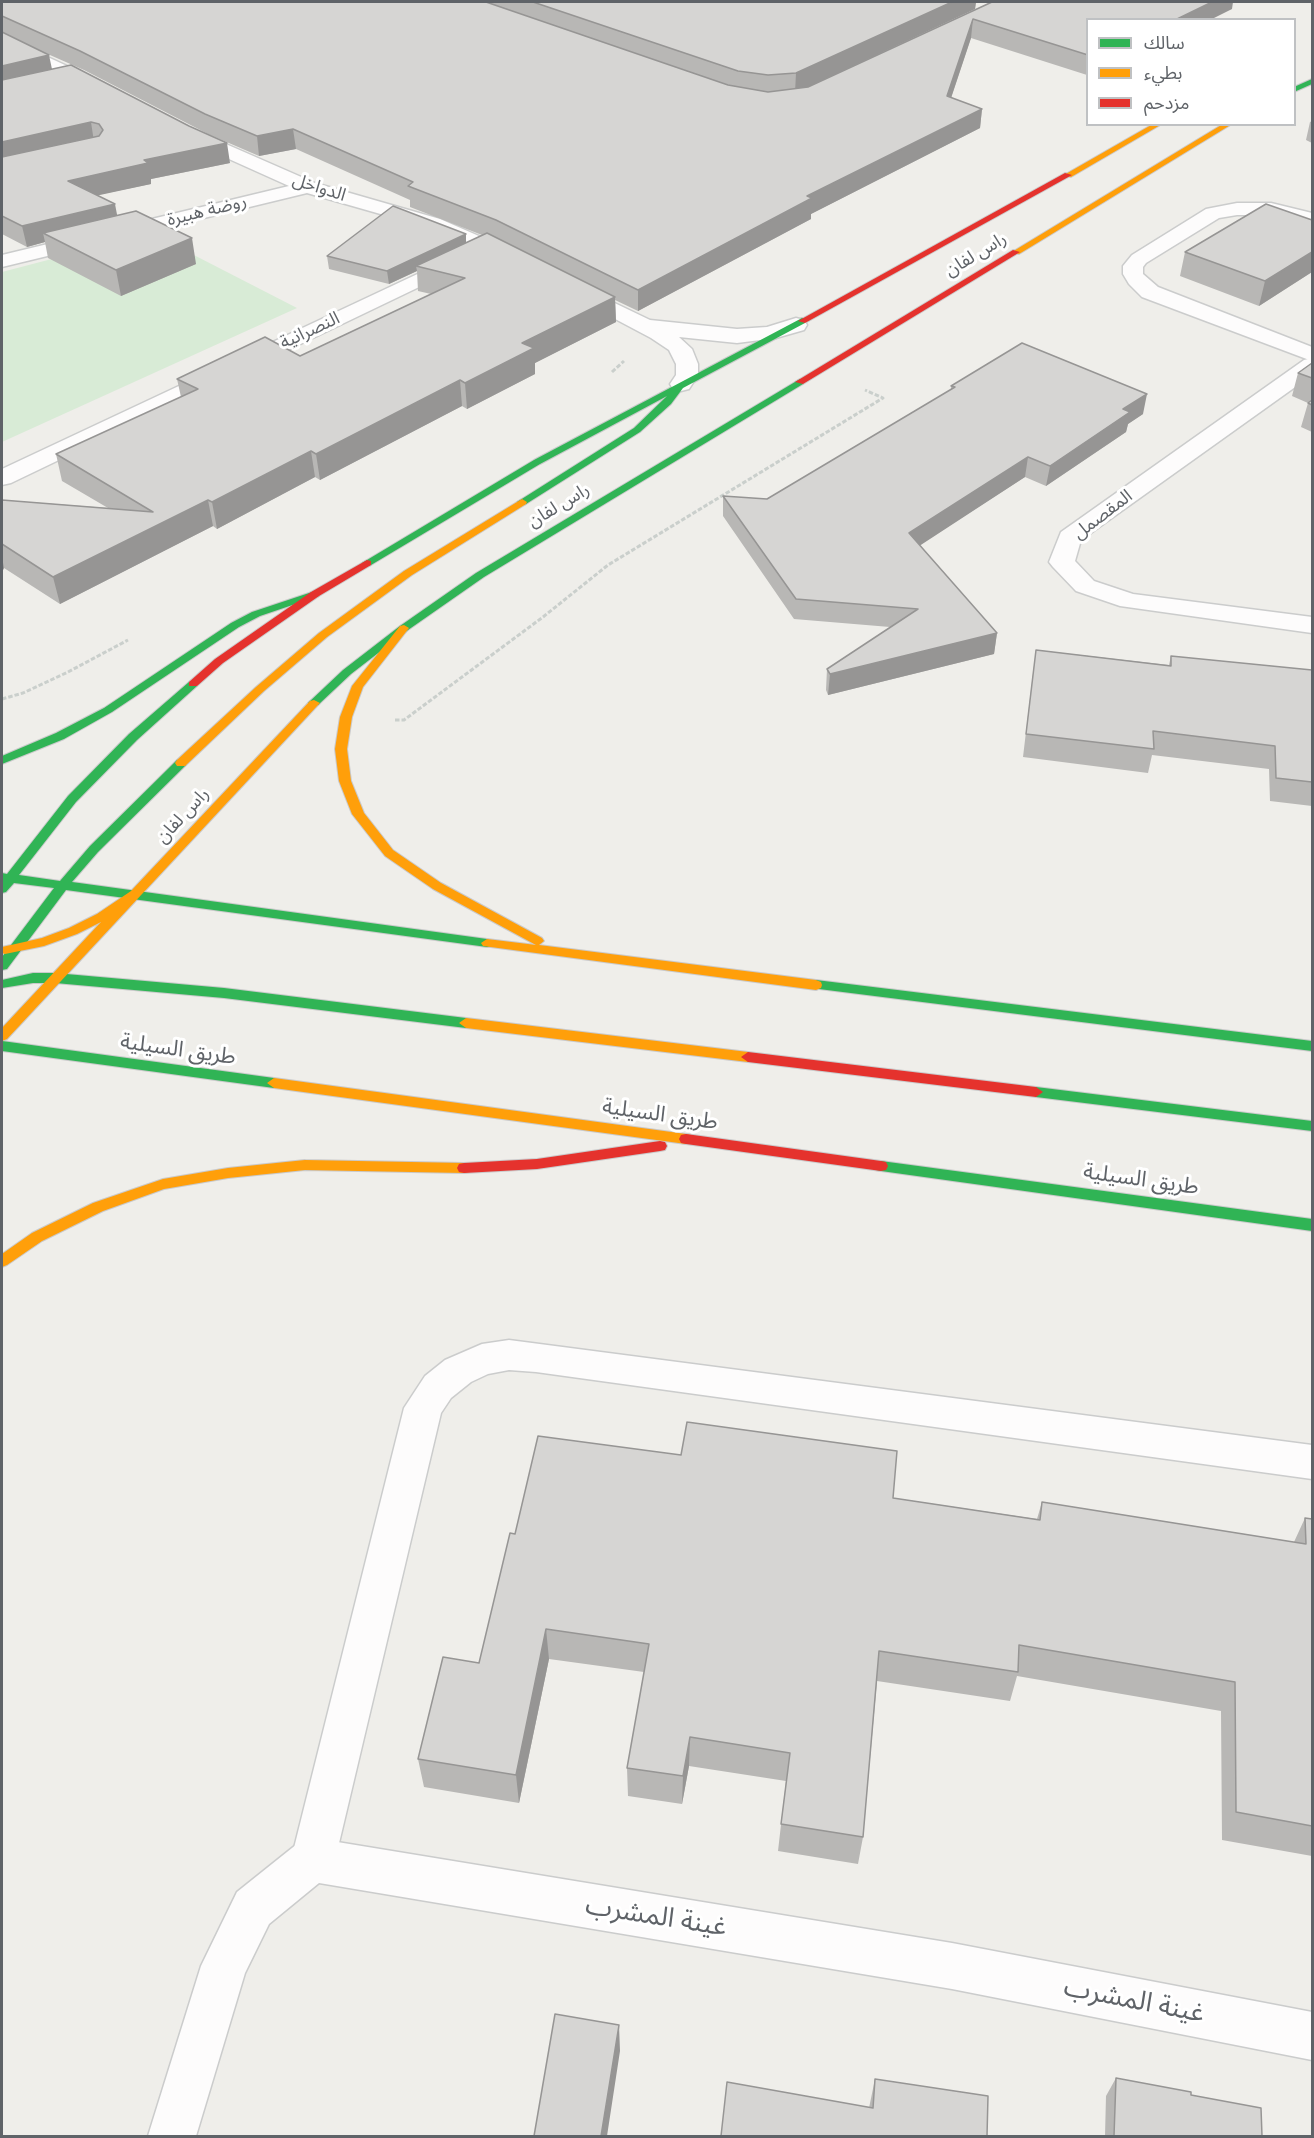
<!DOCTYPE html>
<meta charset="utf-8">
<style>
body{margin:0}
#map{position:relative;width:1314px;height:2138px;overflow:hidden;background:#efeeea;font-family:"Space Grotesk","Noto Sans Arabic",sans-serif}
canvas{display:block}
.frame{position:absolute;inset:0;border:3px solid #5f6368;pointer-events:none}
.legend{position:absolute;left:1086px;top:18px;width:210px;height:108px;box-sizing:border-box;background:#fff;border:2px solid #bfc1c3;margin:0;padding:8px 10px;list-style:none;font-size:18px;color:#5f6368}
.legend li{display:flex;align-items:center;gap:12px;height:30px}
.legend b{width:30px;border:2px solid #bfc1c3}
</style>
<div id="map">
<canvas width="1314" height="2138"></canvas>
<div class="frame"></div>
<ul class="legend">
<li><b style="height:8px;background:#30b455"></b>سالك</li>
<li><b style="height:8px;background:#ff9f0a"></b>بطيء</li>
<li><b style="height:8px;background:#e5322d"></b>مزدحم</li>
</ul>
</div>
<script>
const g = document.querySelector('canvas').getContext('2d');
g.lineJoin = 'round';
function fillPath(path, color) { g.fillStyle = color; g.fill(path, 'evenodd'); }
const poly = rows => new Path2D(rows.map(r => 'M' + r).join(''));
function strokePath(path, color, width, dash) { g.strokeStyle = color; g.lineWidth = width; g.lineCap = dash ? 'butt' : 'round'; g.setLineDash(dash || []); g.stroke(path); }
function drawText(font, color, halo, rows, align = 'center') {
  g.font = font + ' "Space Grotesk","Noto Sans Arabic",sans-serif'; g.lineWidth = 6; g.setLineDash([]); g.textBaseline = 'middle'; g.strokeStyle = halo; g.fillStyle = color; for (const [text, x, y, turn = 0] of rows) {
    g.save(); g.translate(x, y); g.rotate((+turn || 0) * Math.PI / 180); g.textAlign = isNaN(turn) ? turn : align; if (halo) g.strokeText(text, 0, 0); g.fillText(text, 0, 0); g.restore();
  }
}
const green = poly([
 [151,233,297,308,2,442,2,272]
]);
const path = poly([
 [612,372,624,361],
 [2,699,23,693,68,672,128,640],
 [395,720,404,720,543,617,608,565,883,398,865,390]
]);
const lane = poly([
 [1237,203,1271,203,1312,213,1312,225,1271,215,1237,215,1219,218,1146,263,1143,267,1143,274,1158,287,1312,347,1312,361,1142,297,1129,284,1123,274,1123,266,1132,255,1206,209,1237,203],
 [509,1340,1312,1445,1312,1479,536,1372,509,1370,488,1374,471,1382,451,1398,441,1413,335,1860,329,1876,313,1882,297,1876,291,1860,404,1408,425,1376,445,1360,482,1344,509,1340]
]);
const street = poly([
 [2,36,104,83,107,87,104,91,92,91,2,47,2,36],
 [187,127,315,183,440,219,520,254,523,258,520,262,513,264,506,262,426,227,307,193,2,267,2,255,289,186,180,137,178,133,180,129,187,127],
 [458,255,465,257,468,261,465,265,11,483,2,485,2,469,458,255],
 [575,284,650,320,737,329,767,327,796,318,804,320,807,325,804,330,776,338,737,343,679,337,692,349,698,364,698,375,689,389,681,391,673,389,670,384,676,375,676,364,669,350,651,338,568,294,564,290,568,286,575,284],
 [1312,358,1312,375,1081,540,1075,561,1094,581,1133,594,1312,617,1312,633,1120,606,1076,591,1053,567,1049,562,1061,532,1304,360,1312,358],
 [313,1838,952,1943,1312,2012,1312,2060,952,1989,319,1883,269,1924,245,1973,196,2136,148,2136,201,1966,237,1892,297,1844,313,1838]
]);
const fast = poly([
 [1312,79,1312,84,1294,92,1294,87,1312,79],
 [802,318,805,319,805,323,683,388,671,404,640,432,526,504,522,505,517,502,634,428,667,396,540,464,371,565,367,566,362,563,534,460,802,318],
 [800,379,803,380,803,384,484,577,408,630,351,674,318,705,314,706,308,703,343,670,400,626,476,573,800,379],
 [315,591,319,592,319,596,260,616,239,627,112,712,64,739,2,764,2,756,56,733,104,708,231,623,252,612,315,591],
 [193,681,197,682,197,686,137,740,76,802,19,875,60,881,90,846,177,760,181,759,187,763,185,766,98,852,72,882,487,939,493,943,491,946,487,947,66,890,7,969,2,970,2,957,54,888,14,883,6,892,2,893,2,873,7,874,68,796,129,734,189,682,193,681],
 [33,973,55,973,224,988,466,1018,473,1023,466,1028,224,998,55,983,33,983,2,988,2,980,33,973],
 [816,980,1312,1041,1312,1051,811,988,810,985,811,982,816,980],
 [2,1041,274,1078,281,1083,274,1088,2,1051,2,1041],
 [1036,1087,1312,1121,1312,1131,1036,1097,1029,1092,1036,1087],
 [881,1161,1312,1219,1312,1231,881,1171,876,1170,874,1166,876,1162,881,1161]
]);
const slow = poly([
 [1153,124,1162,124,1071,177,1064,175,1153,124],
 [1223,124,1232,124,1019,254,1012,252,1223,124],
 [522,499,527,502,526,504,412,575,327,637,264,691,185,766,177,766,175,763,177,760,256,687,319,633,404,571,522,499],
 [404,625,409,628,363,687,352,717,347,749,351,781,364,813,393,850,441,883,542,938,544,941,539,945,816,980,821,982,822,985,821,988,816,990,483,946,481,943,487,939,536,945,433,889,385,856,352,814,339,781,335,749,340,717,352,686,400,626,404,625],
 [314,700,320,703,318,705,7,1039,2,1041,2,1028,101,922,77,934,44,946,5,954,2,953,2,947,42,938,69,928,97,914,131,891,310,701,314,700],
 [466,1018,748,1052,755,1057,748,1062,466,1028,459,1023,466,1018],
 [274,1078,686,1134,691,1135,693,1139,691,1143,686,1144,274,1088,267,1083,274,1078],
 [305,1160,464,1163,469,1164,471,1168,469,1172,464,1173,305,1170,228,1178,164,1189,103,1211,42,1241,7,1265,2,1267,2,1254,32,1233,93,1203,163,1179,228,1168,305,1160]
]);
const jam = poly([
 [1065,173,1072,175,805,323,798,321,1065,173],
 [1013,250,1020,252,803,384,795,382,1013,250],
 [367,560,371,561,371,565,319,596,223,663,197,686,189,686,189,682,215,659,311,592,367,560],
 [748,1052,1036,1087,1043,1092,1036,1097,748,1062,741,1057,748,1052],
 [686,1134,881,1161,886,1162,888,1166,886,1170,881,1171,686,1144,681,1143,679,1139,681,1135,686,1134],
 [660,1141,665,1142,667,1146,665,1150,660,1151,537,1169,464,1173,459,1172,457,1168,459,1164,464,1163,537,1159,660,1141]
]);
const wall = poly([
 [2,2,976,2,975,9,864,60,992,2,1232,9,1088,20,1087,75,971,38,951,98,982,109,980,128,811,214,811,219,638,311,615,300,616,322,535,363,535,374,467,409,462,406,320,480,315,477,217,529,213,526,60,604,4,568,2,572,2,500,108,508,62,481,56,454,181,397,177,379,300,356,431,294,418,291,417,271,389,284,329,269,327,256,466,234,466,243,482,235,410,207,410,200,296,149,259,156,208,134,84,70,34,48,52,69,230,163,151,179,151,184,97,195,117,215,196,264,121,296,48,258,45,242,27,247,2,234],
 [1312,121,1312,143,1306,140,1310,122],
 [1312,220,1312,272,1259,306,1180,276,1185,252],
 [1312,363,1312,432,1301,427,1308,403,1292,396,1298,373],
 [951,386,1143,414,1128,424,1126,432,1046,486,1025,477,919,545,997,633,994,654,828,695,826,690,827,669,890,627,794,619,723,516,723,496,767,499,951,390],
 [1036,650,1169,665,1171,656,1312,670,1312,806,1270,801,1269,769,1152,755,1148,773,1023,757,1033,673],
 [893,1498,1037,1519,1042,1502,1294,1542,1305,1518,1312,1519,1312,1856,1222,1840,1221,1711,1017,1676,1010,1701,877,1681,863,1837,858,1864,778,1851,786,1781,689,1766,682,1804,628,1796,627,1768,644,1672,549,1659,519,1803,424,1787,418,1759,479,1663,515,1534],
 [1116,2078,1262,2136,1105,2136,1106,2096],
 [875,2079,987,2136,869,2108]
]);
const shadedWall = poly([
 [952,2,976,2,975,9,795,93,796,73],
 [1212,2,1233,2,1232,9,1210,20,1175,20],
 [973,19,971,38,945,116,947,96],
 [49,55,53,74,2,87,2,66],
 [982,109,980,128,811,214,811,219,638,311,638,290,807,196],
 [91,122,94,142,2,163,2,142],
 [293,129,296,149,259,156,257,136],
 [227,143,230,163,151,179,151,184,72,201,68,181,144,160],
 [115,204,119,225,43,233,45,242,27,247,22,226],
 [466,234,466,247,416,266,417,271,389,284,387,271],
 [192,238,196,264,121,296,116,270],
 [1312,252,1312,272,1259,306,1265,281],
 [615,297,616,322,535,363,535,374,467,409,465,383,522,343],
 [460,380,462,406,320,480,316,454],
 [1147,394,1143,414,1128,424,1126,432,1046,486,1050,466,1123,409],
 [311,451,315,477,217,529,212,502],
 [1028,457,1025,477,907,554,909,533],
 [208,500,213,526,60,604,53,577],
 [2,557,4,568,2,572],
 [997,633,994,654,828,695,830,674],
 [546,1629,549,1659,519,1803,516,1775],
 [690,1737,689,1766,682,1804,683,1776],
 [619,2025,620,2051,607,2136,601,2136]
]);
const building = poly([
 [2,2,486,2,728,85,768,92,808,87,992,2,1212,2,1175,20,1088,20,1088,55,973,19,947,96,982,109,807,196,812,198,638,290,496,220,408,186,413,182,293,129,257,136,205,114,80,51,2,16,2,2],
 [533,2,952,2,796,73,768,75,738,71,533,2],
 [2,32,49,55,2,66,2,32],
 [71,65,189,126,227,143,144,160,148,163,68,181,115,204,22,226,2,216,2,157,99,136,103,130,99,124,91,122,2,142,2,80,71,65],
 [1266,204,1312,220,1312,252,1265,281,1185,252,1266,204],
 [393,206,466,234,387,271,327,256,393,206],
 [136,211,192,238,116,270,43,233,136,211],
 [487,233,615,297,522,343,534,348,465,383,460,380,316,454,311,451,212,502,208,500,53,577,2,544,2,500,153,512,56,454,198,389,177,379,265,337,300,356,465,278,416,266,487,233],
 [1022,343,1147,394,1123,409,1130,412,1050,466,1028,457,909,533,997,633,830,674,827,669,918,609,796,599,723,496,767,499,955,387,951,386,1022,343],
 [1312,363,1312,378,1298,373,1312,363],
 [1312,400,1312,405,1308,403,1312,400],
 [1036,650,1171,666,1171,656,1312,670,1312,782,1276,778,1275,746,1153,731,1154,749,1026,734,1036,650],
 [687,1422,897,1451,893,1498,1040,1520,1042,1502,1306,1544,1305,1518,1312,1519,1312,1826,1236,1812,1235,1682,1019,1645,1018,1672,879,1651,863,1837,781,1824,790,1753,690,1737,683,1776,627,1768,649,1644,546,1629,516,1775,418,1759,443,1657,479,1663,510,1533,515,1534,538,1436,681,1455,687,1422],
 [555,2014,619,2025,601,2136,534,2136,555,2014],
 [1116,2078,1191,2092,1191,2095,1261,2108,1262,2136,1114,2136,1116,2078],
 [875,2079,988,2096,987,2136,721,2136,727,2082,873,2108,875,2079]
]);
const farStreetnames = [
 ["الدواخل",319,188,18],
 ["روضة هبيرة",207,211,-14],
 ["راس لفان",976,255,-31],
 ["النصرانية",310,331,-25],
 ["راس لفان",559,506,-31],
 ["المقصمل",1103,515,-37],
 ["راس لفان",183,816,-47]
];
const streetNames = [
 ["طريق السيلية",178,1050,8],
 ["طريق السيلية",660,1115,8],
 ["طريق السيلية",1141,1180,8]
];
const nearStreetnames = [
 ["غينة المشرب",656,1917,9],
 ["غينة المشرب",1134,2001,11]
];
fillPath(green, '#d8ebd6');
strokePath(lane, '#cbcccc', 3);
strokePath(street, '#cbcccc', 3);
strokePath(fast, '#cacacb', 2);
strokePath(slow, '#cacacb', 2);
strokePath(jam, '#cacacb', 2);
strokePath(path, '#cacfcc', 3, [4.5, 2]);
fillPath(lane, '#fdfcfc');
fillPath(street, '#fdfcfc');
fillPath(fast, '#30b455');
fillPath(slow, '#ff9f0a');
fillPath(jam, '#e5322d');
fillPath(wall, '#b8b7b5');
fillPath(shadedWall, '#969594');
fillPath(building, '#d6d5d3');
strokePath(building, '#969594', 1.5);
drawText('18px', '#5f6368', '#fff', farStreetnames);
drawText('22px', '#5f6368', '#fff', streetNames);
drawText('27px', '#5f6368', '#fff', nearStreetnames);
</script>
